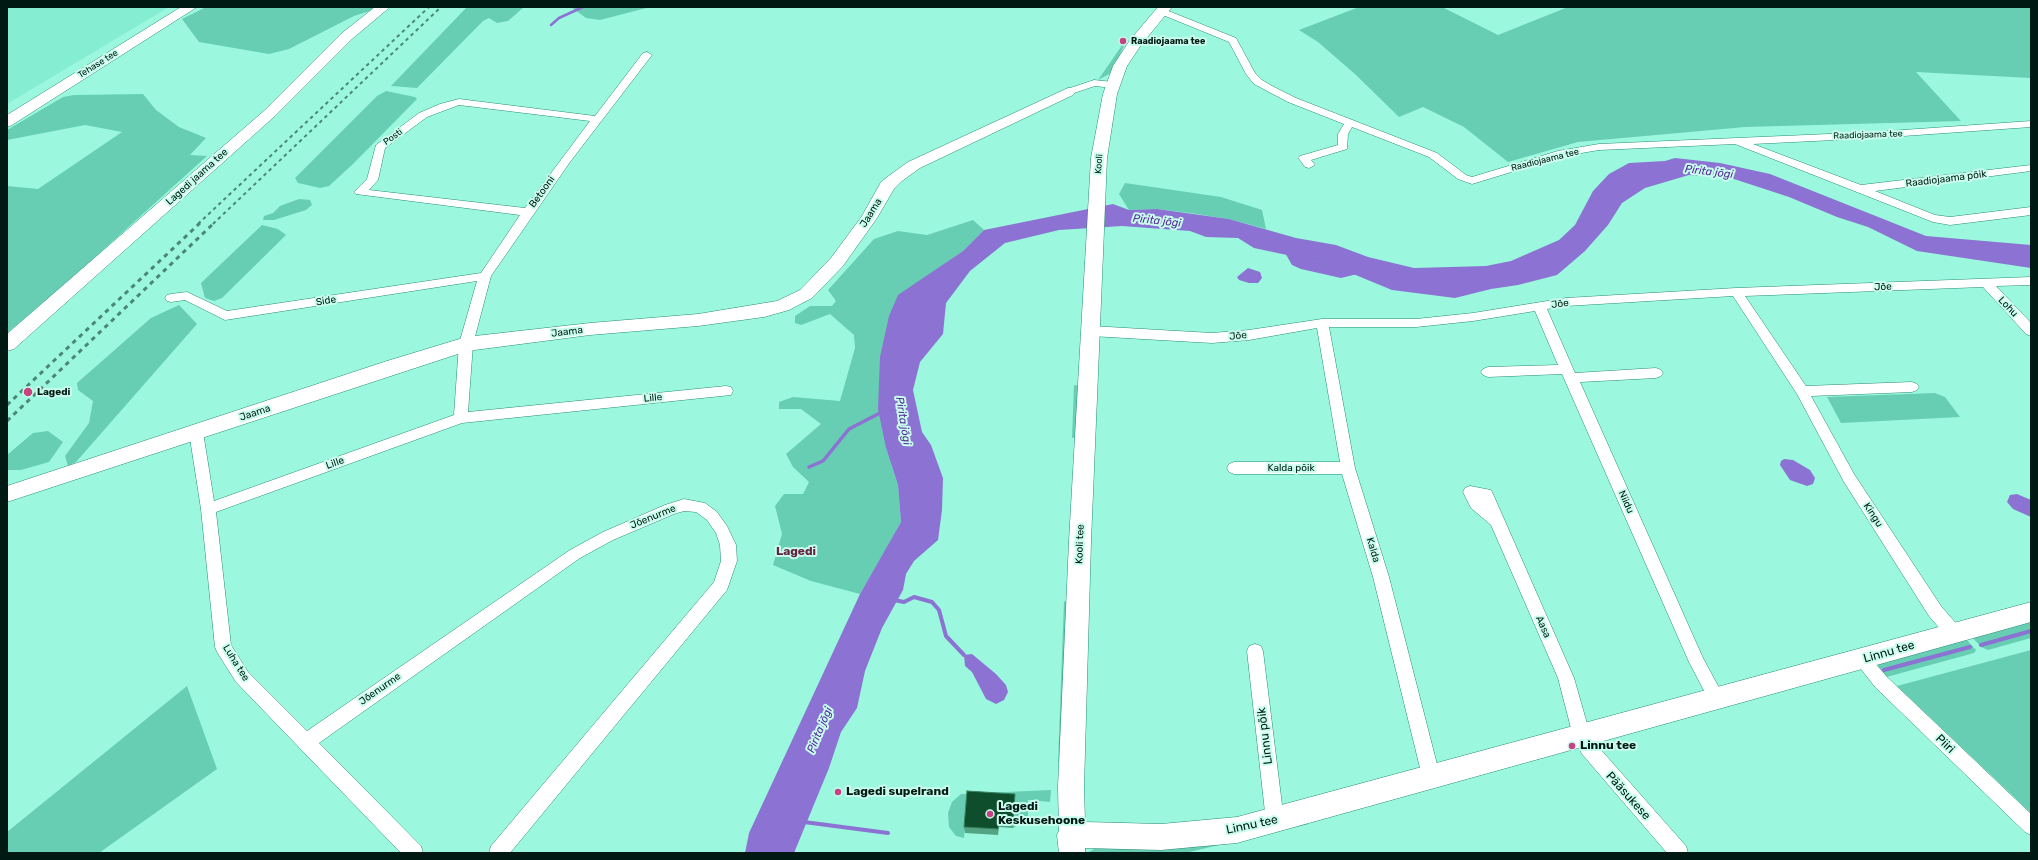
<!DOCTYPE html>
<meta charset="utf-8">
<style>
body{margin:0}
#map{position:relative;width:2038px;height:860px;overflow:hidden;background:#9bf8de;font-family:Rubik,sans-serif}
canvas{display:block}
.frame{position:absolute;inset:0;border:8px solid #001a13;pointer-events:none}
</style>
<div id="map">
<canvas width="2038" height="860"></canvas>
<div class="frame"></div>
</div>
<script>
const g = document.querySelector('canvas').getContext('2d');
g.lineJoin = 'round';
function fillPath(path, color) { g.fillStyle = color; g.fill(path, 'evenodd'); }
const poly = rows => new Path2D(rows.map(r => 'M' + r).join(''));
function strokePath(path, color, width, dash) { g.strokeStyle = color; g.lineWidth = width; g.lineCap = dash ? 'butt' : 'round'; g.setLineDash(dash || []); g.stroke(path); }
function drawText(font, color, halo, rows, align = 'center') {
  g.font = font + ' Rubik,sans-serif'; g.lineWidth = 4; g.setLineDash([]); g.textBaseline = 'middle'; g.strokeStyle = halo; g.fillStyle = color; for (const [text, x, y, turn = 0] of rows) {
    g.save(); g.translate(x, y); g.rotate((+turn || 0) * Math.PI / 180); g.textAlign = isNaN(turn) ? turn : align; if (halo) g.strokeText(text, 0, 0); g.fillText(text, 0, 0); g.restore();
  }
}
const built = poly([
 [7,7,169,7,7,104]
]);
const green = poly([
 [206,7,376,7,373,10,354,16,289,49,269,54,199,42,182,19],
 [467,7,524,7,508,21,497,23,489,18,483,21,417,88,391,86],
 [571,7,650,7,600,20,586,18],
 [1359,7,1442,7,1498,35,1568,7,2031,7,2031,78,1916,72,1961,121,1745,127,1578,142,1508,162,1464,127,1423,107,1399,117,1356,75,1318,42,1299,30],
 [1123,44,1125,44,1111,73,1098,80],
 [386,91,415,97,417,99,353,164,329,186,320,188,298,183,295,178,377,96],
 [143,94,156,110,179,127,206,138,190,155,207,156,72,278,7,333,7,186,38,189,122,132,85,125,7,140,7,130,63,97,74,95],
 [1125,183,1221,197,1262,210,1266,229,1229,219,1190,213,1157,209,1129,210,1119,194],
 [299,199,310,200,312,205,306,210,274,220,263,220,264,216,273,213,280,206],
 [973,220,984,230,963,251,920,281,886,448,898,485,901,522,886,549,860,594,811,581,773,565,782,534,775,506,784,494,803,494,809,482,793,467,786,454,821,424,801,409,779,409,779,402,793,397,840,401,855,348,854,335,830,314,801,325,795,323,795,316,810,306,832,306,836,301,828,290,874,239,898,231,927,235],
 [262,225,278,229,286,235,222,298,214,301,205,298,201,283],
 [179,305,197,324,76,462,68,466,65,456,89,423,93,401,78,390,77,383,151,318],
 [1074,385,1079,386,1075,437,1072,438],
 [1935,393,1945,397,1960,417,1841,423,1827,397],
 [48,431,63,442,49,462,21,470,7,470,7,455,33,433],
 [1064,601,1067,602,1061,762,1058,762],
 [2031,621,2031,638,1988,650,1981,647,1971,636],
 [1965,638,1976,650,1974,653,1883,678,1878,669,1878,663],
 [2031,650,2031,813,1897,686],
 [187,686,217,769,99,853,7,853,7,832],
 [1051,790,1050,802,1028,800,1028,818,1049,820,1022,823,1013,828,1015,800,968,798,964,838,956,836,949,827,948,813,952,802,961,794],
 [1298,823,1309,824,1185,853,1088,853,1095,848]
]);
const water = poly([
 [1675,158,1720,163,1770,174,1926,236,2031,245,2031,268,1917,251,1868,227,1837,217,1789,197,1731,178,1689,175,1645,188,1622,203,1608,225,1585,251,1557,275,1518,285,1491,289,1455,298,1392,290,1329,264,1254,248,1238,238,1206,237,1190,231,1122,226,1059,230,1005,243,970,271,946,303,943,334,920,362,913,390,922,432,931,445,943,478,942,510,938,540,914,561,906,574,903,590,882,628,865,671,857,708,841,732,829,768,794,853,745,853,749,833,860,594,901,522,898,485,886,448,878,409,880,357,889,316,898,295,963,251,984,230,1113,204,1129,210,1157,209,1229,219,1296,238,1336,245,1368,257,1414,268,1486,266,1511,261,1559,240,1575,225,1593,191,1609,174,1629,163,1665,161],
 [1248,268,1260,272,1262,278,1258,283,1249,283,1239,280,1237,277],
 [1784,459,1793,460,1810,470,1815,478,1813,484,1807,486,1790,480,1780,465,1781,461],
 [2017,494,2031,500,2031,517,2013,509,2007,502,2010,495],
 [972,654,996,674,1006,685,1008,692,1004,700,996,704,986,699,972,672,965,666,964,655]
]);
const streamFar2 = poly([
 [551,25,559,18,583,7]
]);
const streamFar1 = poly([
 [809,467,823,461,849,429,882,412]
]);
const stream = poly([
 [894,600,904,602,914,597,932,602,939,610,946,636,964,655],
 [1981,645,2031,631],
 [1884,670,1970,647],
 [804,822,888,833]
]);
const river = poly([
 [1289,238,1295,240,1305,257,1312,260,1341,266,1368,260,1374,262,1377,266,1374,270,1341,278,1301,269,1292,265,1280,244,1283,240,1289,238]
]);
const street = poly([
 [1161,8,1236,38,1255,73,1262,80,1272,86,1296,98,1437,153,1466,175,1472,177,1558,151,1599,144,1875,132,2031,121,2031,127,1875,138,1753,144,1861,185,2031,165,2031,171,1875,191,1935,215,1950,217,2031,207,2031,215,1950,225,1933,222,1735,144,1599,150,1564,156,1472,184,1458,179,1429,157,1352,127,1348,134,1347,149,1311,160,1315,165,1309,168,1305,167,1300,160,1298,158,1300,156,1338,145,1338,134,1344,124,1288,102,1254,84,1246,74,1229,42,1158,13,1158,9,1161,8],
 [647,52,652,55,570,162,491,276,473,344,468,412,726,386,731,387,733,391,731,395,462,423,216,512,231,645,248,672,307,731,570,550,603,532,665,505,684,499,705,503,717,512,727,526,736,545,737,561,727,590,510,853,489,853,491,846,714,582,721,561,720,545,716,533,707,520,696,512,684,511,674,514,613,540,580,558,319,743,421,846,423,853,401,853,236,682,217,652,215,647,201,509,189,432,191,428,196,427,201,428,203,432,214,501,454,415,459,344,477,281,225,320,185,300,171,302,167,301,165,298,167,295,171,294,187,292,227,311,481,273,520,215,356,194,354,192,367,179,376,145,419,113,440,104,459,99,595,116,643,53,647,52],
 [459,105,590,121,525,208,369,190,378,180,385,148,427,117,459,105],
 [1094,80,1113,82,1118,85,1113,88,1095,86,1068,95,1063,92,1064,90,1094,80],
 [2031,277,2031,285,1996,286,2031,323,2031,336,2026,334,1983,287,1745,296,1806,386,1912,382,1917,384,1919,387,1917,390,1912,392,1811,396,1854,474,1941,606,1960,628,1962,633,1960,638,1954,640,1948,638,1929,616,1844,482,1797,394,1733,296,1566,306,1547,309,1575,373,1656,368,1661,370,1663,373,1661,376,1656,378,1580,382,1703,658,1724,697,1722,702,1716,705,1710,702,1689,662,1562,374,1488,377,1483,375,1481,372,1483,369,1488,367,1558,365,1535,311,1473,321,1416,327,1329,327,1355,468,1389,577,1440,776,1437,782,1431,784,1425,782,1422,776,1373,577,1342,474,1234,474,1229,472,1227,468,1229,464,1234,462,1340,462,1317,328,1249,340,1212,343,1091,336,1086,334,1085,331,1086,328,1091,326,1212,333,1249,330,1322,319,1416,319,1473,313,1566,298,1736,288,2031,277],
 [1470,486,1491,490,1493,494,1574,678,1590,734,1594,742,1686,846,1688,853,1667,853,1582,754,1573,736,1558,678,1491,525,1471,508,1463,492,1465,488,1470,486],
 [1255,644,1261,646,1263,651,1284,821,1281,827,1275,830,1269,827,1266,821,1247,651,1249,646,1255,644],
 [1862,653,1868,655,1887,677,2031,814,2031,835,2025,832,1875,687,1854,660,1856,655,1862,653]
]);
const secondary = poly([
 [181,7,197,7,12,125,7,127,7,115,181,7],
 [375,7,390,7,352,39,275,116,14,349,7,351,7,334,265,110,342,33,375,7],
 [1158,7,1172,7,1141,45,1127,66,1117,94,1107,158,1091,541,1084,787,1085,822,1161,824,1237,817,2031,602,2031,622,1237,843,1161,850,1085,848,1085,853,1059,853,1057,835,1059,831,1058,787,1069,541,1091,158,1103,94,1113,66,1130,40,1158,7],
 [1068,88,1073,89,1075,92,1073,95,920,168,902,181,894,189,877,218,843,266,812,298,789,310,764,317,698,326,590,335,467,351,7,502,7,486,387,361,466,337,590,323,698,314,777,301,800,290,831,258,862,216,881,182,890,175,908,162,1068,88]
]);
const railFar1 = poly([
 [198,224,429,7],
 [213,224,441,7]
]);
const rail = poly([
 [7,405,200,223],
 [7,421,214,223]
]);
const wall = poly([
 [1015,800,1013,828,999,827,998,835,965,833,964,827]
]);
const shadedWall = poly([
 [1015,794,1015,800,1013,828,1013,822]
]);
const building = poly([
 [967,791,1015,794,1013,822,999,821,998,829,964,827,967,791]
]);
const markers = [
 [1123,41,4,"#c84282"],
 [28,392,5,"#c84282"],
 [1572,746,4,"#c84282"],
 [838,792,4,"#c84282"],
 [990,814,4,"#c84282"]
];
const farPoinames = [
 ["Raadiojaama tee",1131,41]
];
const farStreetnames = [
 ["Tehase tee",98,64,-32],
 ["Raadiojaama tee",1868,135,-2],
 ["Posti",393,137,-36],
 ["Raadiojaama tee",1545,160,-14],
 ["Kooli",1099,164,-86]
];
const streetNames = [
 ["Lagedi jaama tee",197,177,-42],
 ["Raadiojaama põik",1946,179,-7],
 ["Betooni",542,192,-54],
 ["Jaama",871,213,-58],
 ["Jõe",1883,287,-2],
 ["Side",326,301,-9],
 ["Jõe",1560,304,-7],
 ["Lohu",2008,307,46],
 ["Jaama",567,332,-7],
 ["Jõe",1238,336,-5],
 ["Lille",653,398,-6],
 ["Jaama",255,413,-18],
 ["Lille",335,463,-20],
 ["Kalda põik",1291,468],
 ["Niidu",1626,502,66],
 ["Kingu",1873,515,57],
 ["Jõenurme",653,517,-22],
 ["Kooli tee",1080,544,-88],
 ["Kalda",1373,550,73],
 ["Aasa",1543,627,66],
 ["Luha tee",236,663,58],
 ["Jõenurme",380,689,-35]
];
const poiNames = [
 ["Lagedi",37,392]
];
const waterNames = [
 ["Pirita jõgi",1709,172,7],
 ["Pirita jõgi",1157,221,6],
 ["Pirita jõgi",903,421,81],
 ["Pirita jõgi",820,730,-67]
];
const quarterNames = [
 ["Lagedi",796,552]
];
const nearStreetnames = [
 ["Linnu tee",1889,652,-16],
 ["Linnu põik",1265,736,-97],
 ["Piiri",1945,744,44],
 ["Pääsukese",1628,796,48],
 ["Linnu tee",1252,825,-12]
];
const nearPoinames = [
 ["Linnu tee",1580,746],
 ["Lagedi supelrand",846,792],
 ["Lagedi",998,807],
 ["Keskusehoone",998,821]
];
fillPath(built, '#85edd1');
fillPath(green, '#67ceb3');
fillPath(water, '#8c72d2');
strokePath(streamFar2, '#8c72d2', 2.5);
strokePath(streamFar1, '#8c72d2', 3.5);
strokePath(stream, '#8c72d2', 4);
fillPath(river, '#8c72d2');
strokePath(street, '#298c76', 1);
strokePath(secondary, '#298c76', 1);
fillPath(street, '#fff');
fillPath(secondary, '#fff');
strokePath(railFar1, '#4b8676', 2, [3.5, 3.5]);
strokePath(rail, '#4b8676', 3, [4.5, 4.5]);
fillPath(wall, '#54a385');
fillPath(shadedWall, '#388161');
fillPath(building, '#0e4e2c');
strokePath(building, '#388161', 1);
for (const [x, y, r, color] of markers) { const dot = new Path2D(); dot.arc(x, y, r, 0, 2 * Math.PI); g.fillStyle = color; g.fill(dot); strokePath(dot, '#c9fded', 1.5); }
drawText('bold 9px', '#001a13', '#c9fded', farPoinames, 'left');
drawText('9px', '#001a13', '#c9fded', farStreetnames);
drawText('10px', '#001a13', '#c9fded', streetNames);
drawText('bold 10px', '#001a13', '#c9fded', poiNames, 'left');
drawText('italic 11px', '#53289a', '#c9fded', waterNames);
drawText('bold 12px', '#632240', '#c9fded', quarterNames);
drawText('12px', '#001a13', '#c9fded', nearStreetnames);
drawText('bold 12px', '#001a13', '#c9fded', nearPoinames, 'left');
</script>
